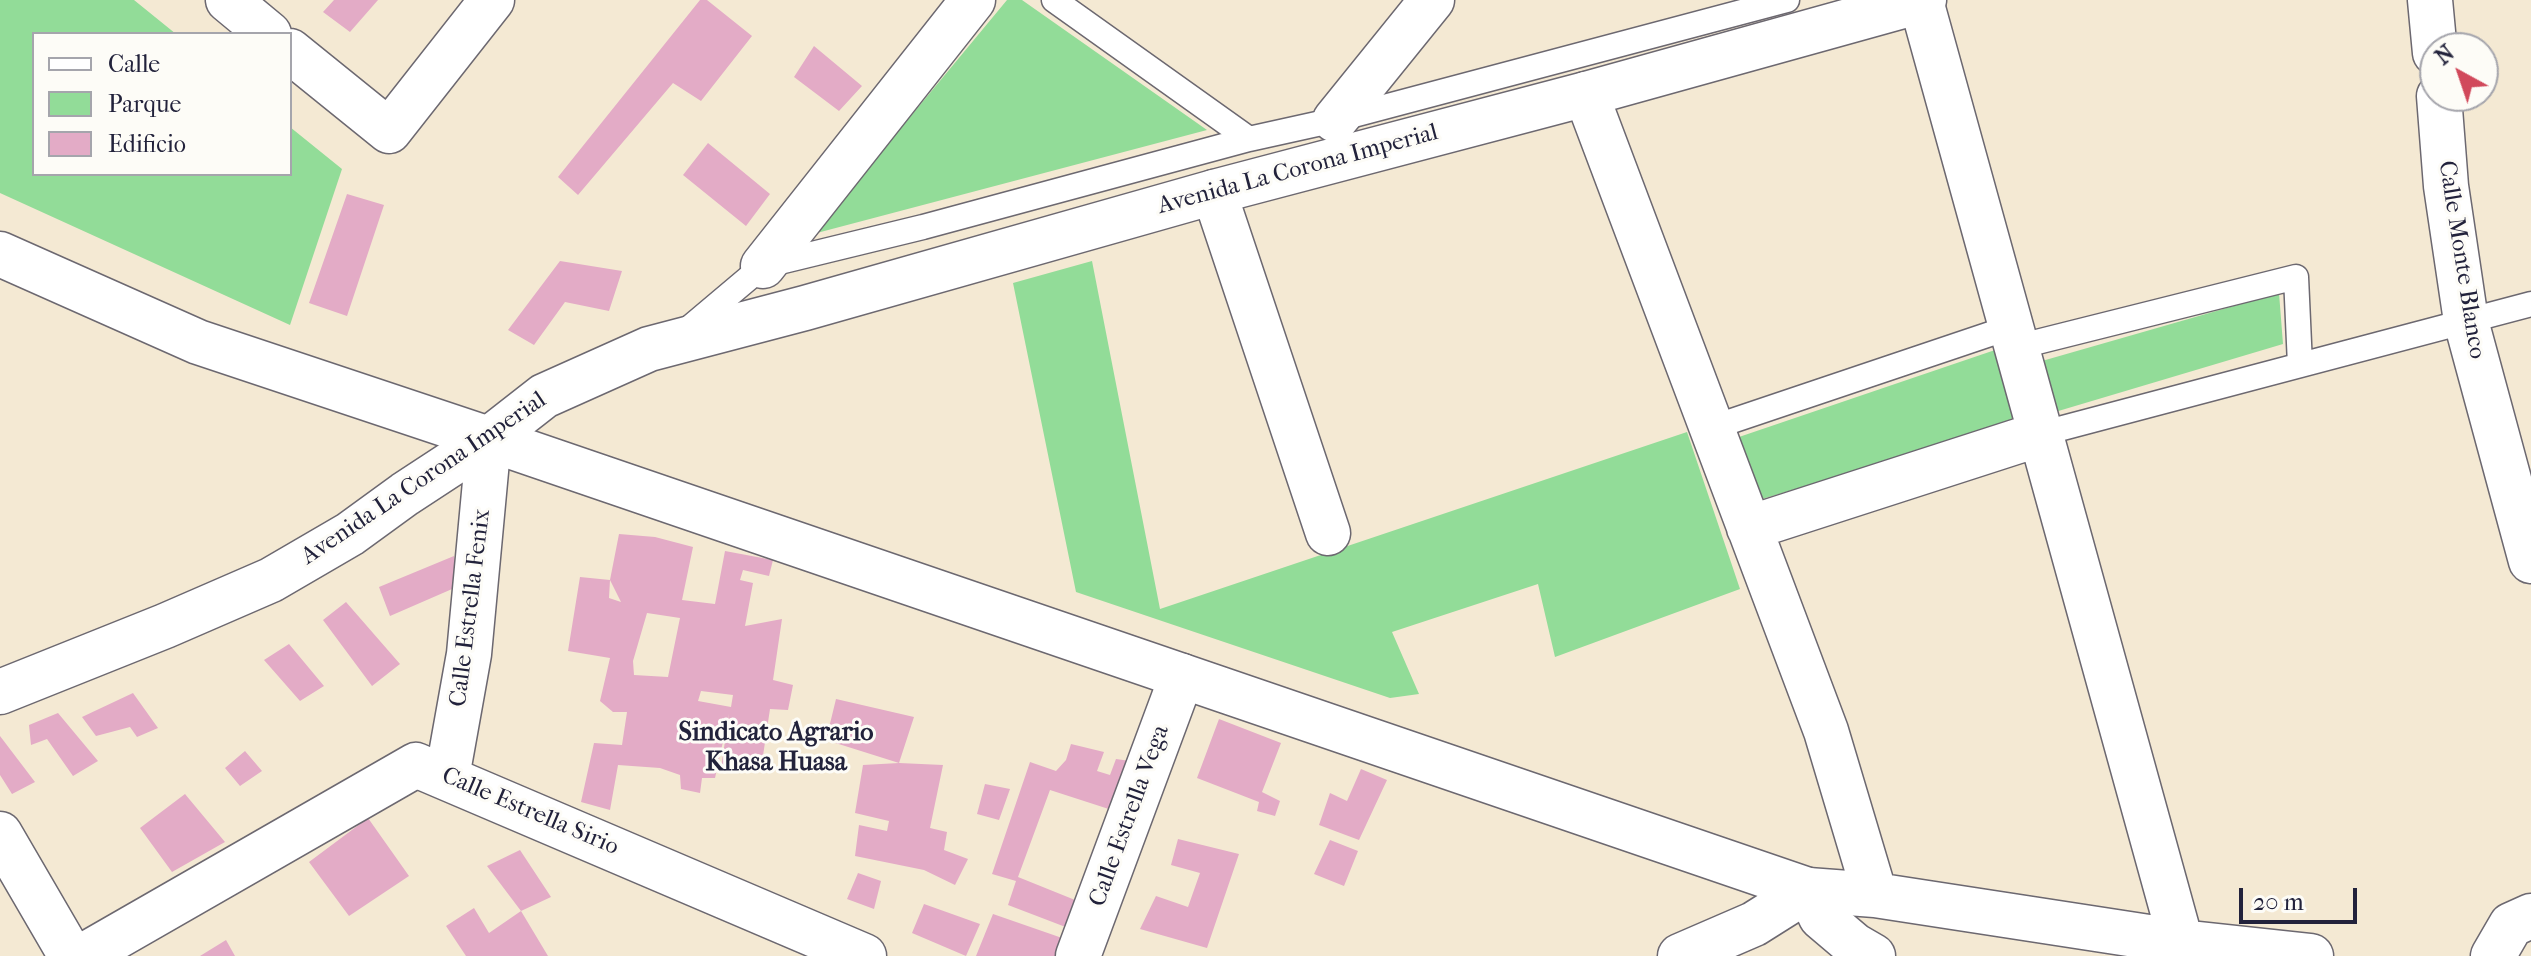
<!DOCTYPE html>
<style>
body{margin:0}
#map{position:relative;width:2531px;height:956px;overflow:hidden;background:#f4e9d3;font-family:"IM FELL French Canon",serif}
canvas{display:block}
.legend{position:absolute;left:32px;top:32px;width:260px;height:144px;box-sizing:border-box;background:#fdfcf7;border:2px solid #a5a5ac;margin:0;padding:10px 14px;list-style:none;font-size:24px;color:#22223b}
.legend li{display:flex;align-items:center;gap:16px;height:40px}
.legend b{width:40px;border:2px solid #a5a5ac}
.north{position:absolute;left:2419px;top:32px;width:80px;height:80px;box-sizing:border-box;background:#fdfcf7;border:2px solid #a5a5ac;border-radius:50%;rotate:320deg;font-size:22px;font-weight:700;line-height:32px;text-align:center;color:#22223b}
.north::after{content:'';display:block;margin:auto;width:28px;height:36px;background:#d1495b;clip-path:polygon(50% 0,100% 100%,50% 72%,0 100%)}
.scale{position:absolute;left:2239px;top:888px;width:118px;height:36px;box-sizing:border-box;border:4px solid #22223b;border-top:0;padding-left:10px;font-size:24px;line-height:28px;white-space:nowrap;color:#22223b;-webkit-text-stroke:6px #fdfcf7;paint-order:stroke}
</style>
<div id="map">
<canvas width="2531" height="956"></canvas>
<ul class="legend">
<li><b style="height:10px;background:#fff"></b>Calle</li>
<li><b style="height:22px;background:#92dc98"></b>Parque</li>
<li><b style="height:22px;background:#e3abc6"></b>Edificio</li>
</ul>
<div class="north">N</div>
<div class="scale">20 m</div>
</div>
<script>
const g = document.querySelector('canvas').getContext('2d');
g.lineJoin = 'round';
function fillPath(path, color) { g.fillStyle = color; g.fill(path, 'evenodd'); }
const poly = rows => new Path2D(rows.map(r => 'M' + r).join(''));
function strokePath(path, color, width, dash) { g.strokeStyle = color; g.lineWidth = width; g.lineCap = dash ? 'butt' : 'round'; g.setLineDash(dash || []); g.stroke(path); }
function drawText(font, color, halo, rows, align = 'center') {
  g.font = font + ' "IM FELL French Canon",serif'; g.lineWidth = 6; g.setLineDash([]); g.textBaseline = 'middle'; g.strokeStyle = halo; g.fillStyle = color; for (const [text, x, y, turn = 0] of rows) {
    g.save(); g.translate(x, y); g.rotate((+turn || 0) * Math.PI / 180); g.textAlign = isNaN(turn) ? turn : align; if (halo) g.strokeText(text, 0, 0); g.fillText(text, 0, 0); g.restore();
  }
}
const green = poly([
 [0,0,134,0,176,34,34,34,34,174,290,174,290,127,342,169,290,325,0,193],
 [1007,0,1022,0,1207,130,813,234],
 [1092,261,1160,609,1687,432,1740,589,1555,657,1538,584,1392,632,1419,694,1390,698,1076,592,1013,283],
 [2279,293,2283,344,2055,412,2042,361],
 [1998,349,2021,422,1762,499,1739,437]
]);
const building = poly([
 [334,0,378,0,350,32,323,12],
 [700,0,707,0,752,36,701,101,673,83,578,195,558,177],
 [814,46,862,86,839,111,794,77],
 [708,143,770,194,746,226,683,175],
 [347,194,384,205,347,316,309,303],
 [560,261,622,271,609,311,565,302,534,345,508,330],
 [619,534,655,537,693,547,682,600,715,604,725,551,773,560,769,576,743,570,740,580,753,583,745,626,782,619,773,680,793,685,788,710,770,709,761,769,721,768,729,714,715,778,702,778,700,793,681,789,680,775,660,768,618,765,610,810,581,802,594,743,622,745,627,712,613,712,600,701,610,658,568,651,580,577,610,580,609,598,621,602,610,580],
 [647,613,680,618,668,677,634,675,633,661],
 [701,691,733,695,731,707,698,701],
 [454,556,459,586,390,616,379,587],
 [346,602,400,664,372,686,323,620],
 [289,644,324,686,300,701,264,660],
 [133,693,158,728,137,737,130,727,96,736,82,717],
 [836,699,914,717,899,763,826,740],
 [58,713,98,761,73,776,47,739,31,745,29,725],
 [1219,719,1281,743,1262,792,1280,801,1275,816,1257,811,1259,802,1197,778],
 [0,736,35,782,12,794,0,775],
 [1071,744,1104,752,1097,771,1110,775,1116,759,1137,762,1118,812,1050,790,1018,877,1085,904,1076,931,1008,905,1016,881,992,874,1030,762,1056,771,1066,760],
 [245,751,262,771,240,786,225,768],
 [899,763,943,765,930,828,947,832,944,850,968,859,955,885,924,870,855,856,859,825,887,831,889,821,855,813,863,765],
 [1361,769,1387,780,1359,840,1319,825,1330,793,1347,801],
 [985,784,1010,789,999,820,977,814],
 [185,794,225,842,172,872,140,828],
 [368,818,409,876,349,916,309,862],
 [1178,839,1239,854,1207,948,1140,929,1156,896,1188,907,1200,873,1171,865],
 [1330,840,1358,851,1344,886,1314,874],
 [520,850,551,897,521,911,487,866],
 [858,873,881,881,874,909,847,899],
 [924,904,980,924,966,956,912,933],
 [474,908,489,933,521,911,548,956,466,956,446,926],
 [993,914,1065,939,1058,956,976,956],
 [226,940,235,956,200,956]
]);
const service = poly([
 [1054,0,1249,139],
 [687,330,763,266,923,227,1249,139,1335,120,1787,0],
 [2017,347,2296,277,2300,365],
 [1711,428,2011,327],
 [2040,434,2531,304]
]);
const minor = poly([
 [228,0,269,34],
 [2430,0,2435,53],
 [1921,1,2181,942],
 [290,51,389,131,492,0],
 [1586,94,1826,731,1875,895],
 [2439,96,2446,186,2466,321,2531,561],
 [1335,120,1432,0],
 [1214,192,1328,533],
 [0,254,198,342,489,439,469,654,447,777],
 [763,266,973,0],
 [1749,528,2040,434],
 [0,834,71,956],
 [83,956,416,765,864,956],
 [1078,956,1182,676],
 [1680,956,1754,924,1808,890,1875,895,2181,942,2311,956],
 [2493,956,2511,925,2531,916]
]);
const tertiary = poly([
 [489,439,1808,890,1821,917,1854,945,1873,956],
 [0,692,165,626,271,580,350,534,405,494,489,439,544,396,649,349,805,308,1214,192,1586,94,1924,0]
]);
const streetNames = [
 ["Avenida La Corona Imperial",1298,170,-15],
 ["Calle Monte Blanco",2461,260,81],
 ["Avenida La Corona Imperial",424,479,-34],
 ["Calle Estrella Fenix",471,608,-83],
 ["Calle Estrella Sirio",530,812,23],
 ["Calle Estrella Vega",1130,816,-70]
];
const neighbourhoodNames = [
 ["Sindicato Agrario",776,734],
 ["Khasa Huasa",776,764]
];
fillPath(green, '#92dc98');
fillPath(building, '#e3abc6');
strokePath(service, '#6c6870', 27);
strokePath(minor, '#6c6870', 47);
strokePath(tertiary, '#6c6870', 47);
strokePath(service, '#fff', 24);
strokePath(minor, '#fff', 44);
strokePath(tertiary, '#fff', 44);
drawText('24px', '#22223b', '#fdfcf7', streetNames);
drawText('bold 26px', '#22223b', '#fdfcf7', neighbourhoodNames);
</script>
